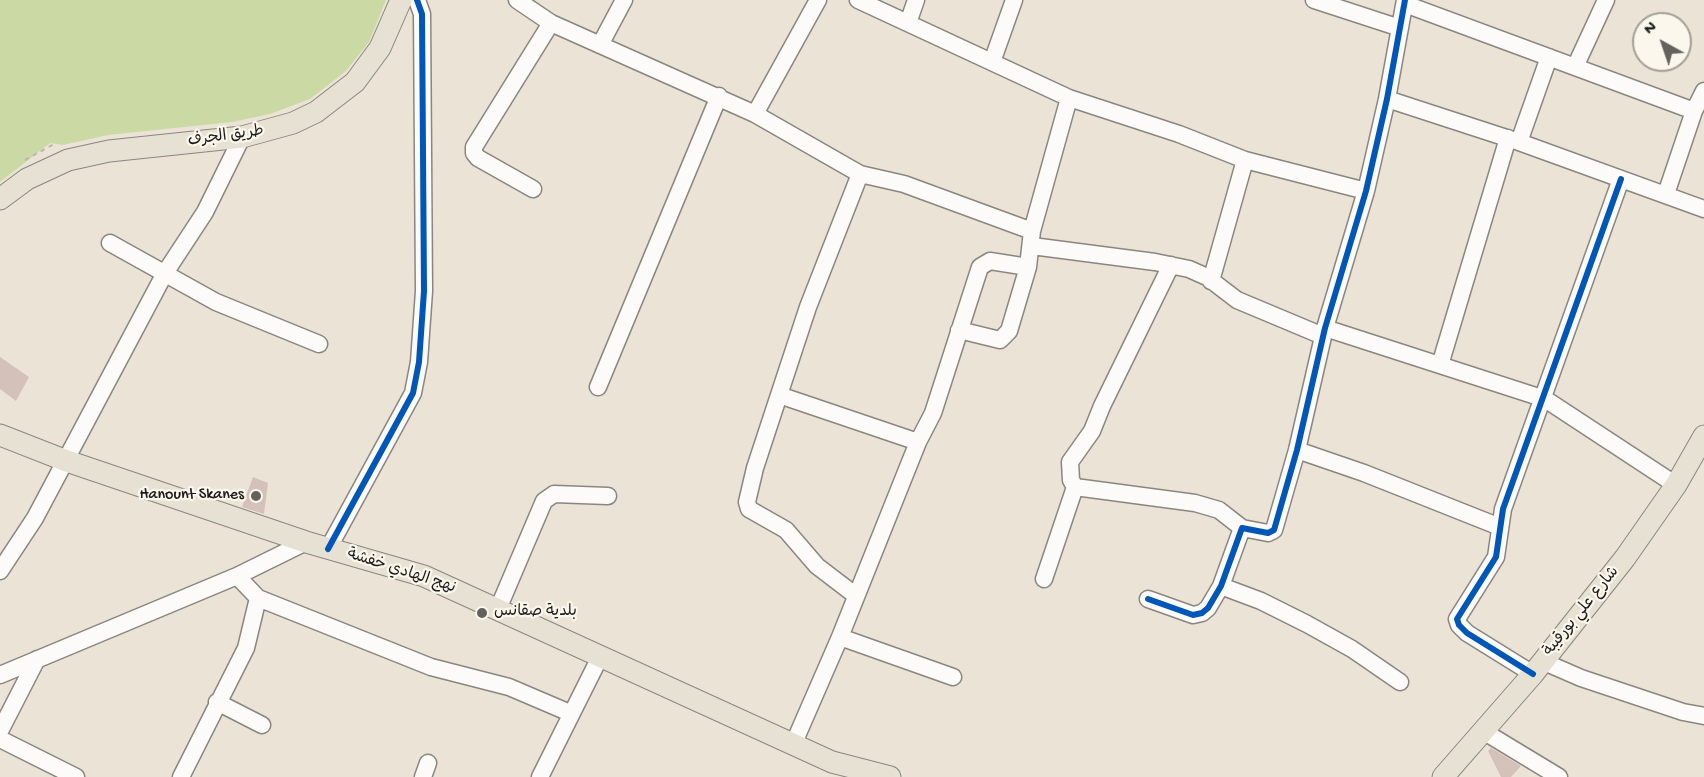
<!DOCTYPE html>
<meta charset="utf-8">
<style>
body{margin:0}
#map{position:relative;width:1704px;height:777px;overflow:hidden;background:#ebe3d5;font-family:"Gochi Hand",sans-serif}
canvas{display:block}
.north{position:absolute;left:1632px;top:12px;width:60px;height:60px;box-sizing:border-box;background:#fbf7ec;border:2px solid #a29f99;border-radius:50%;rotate:320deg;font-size:16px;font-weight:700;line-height:24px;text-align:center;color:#1c1c1c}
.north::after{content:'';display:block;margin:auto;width:21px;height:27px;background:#64625d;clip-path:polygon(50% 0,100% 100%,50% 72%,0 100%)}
</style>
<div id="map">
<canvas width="1704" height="777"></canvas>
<div class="north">N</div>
</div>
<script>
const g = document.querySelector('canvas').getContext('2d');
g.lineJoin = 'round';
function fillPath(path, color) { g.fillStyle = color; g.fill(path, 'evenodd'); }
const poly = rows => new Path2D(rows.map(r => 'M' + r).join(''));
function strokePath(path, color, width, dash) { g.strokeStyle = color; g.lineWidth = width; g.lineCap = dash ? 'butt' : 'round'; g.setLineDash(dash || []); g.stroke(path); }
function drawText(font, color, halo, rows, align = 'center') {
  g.font = font + ' "Gochi Hand","Playpen Sans Arabic",sans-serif'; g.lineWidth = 4.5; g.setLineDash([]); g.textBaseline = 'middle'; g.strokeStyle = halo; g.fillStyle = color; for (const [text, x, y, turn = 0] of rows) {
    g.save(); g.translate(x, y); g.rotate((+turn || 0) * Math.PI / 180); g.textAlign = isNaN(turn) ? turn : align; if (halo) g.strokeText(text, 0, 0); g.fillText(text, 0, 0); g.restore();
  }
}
const green = poly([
 [0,0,386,0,369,42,346,71,310,99,270,114,232,122,108,135,63,145,50,143,0,182]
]);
const building = poly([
 [0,357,29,377,16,401,0,389],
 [253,477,268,483,264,514,242,507],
 [1491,748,1521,766,1511,777,1501,777,1488,751]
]);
const path = poly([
 [25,160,54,144,56,146]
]);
const minor = poly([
 [517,0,551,23,755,114,860,174,904,184,1032,231],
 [858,0,1069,98,1179,134,1245,160,1366,191],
 [1314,0,1400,28],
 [1405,4,1694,111],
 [908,23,916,0],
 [600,45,624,0],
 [992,62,1014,0],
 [1575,67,1606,0],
 [1387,99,1519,142,1704,209],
 [755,114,818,0],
 [1519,142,1549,57],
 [860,174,808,307,779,395,918,442],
 [533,189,478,158,474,153,474,147,551,23],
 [1666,194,1694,111,1704,91],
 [110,243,216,302,319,344],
 [1032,246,1155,262,1189,269,1207,277,1237,300,1323,336],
 [1211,281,1245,160],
 [1325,328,1545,399,1676,485],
 [959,330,1000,340,1009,331,1028,267,1032,231,1069,98],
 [1440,365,1508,138],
 [598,387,719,96],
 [779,395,755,468,747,502,749,509,786,530,817,566,855,595],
 [1297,450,1364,473,1500,527],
 [1075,487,1071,480,1070,462,1092,431,1102,406,1171,265],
 [328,549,413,393,419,362,424,291,422,14,417,0],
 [0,571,35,518,165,273,205,212,242,137],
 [1044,579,1075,487,1195,503,1219,510,1242,528],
 [1221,586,1261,601,1307,624,1352,649,1400,682],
 [258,598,431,667,509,687,570,713],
 [1148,599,1193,615,1202,613,1208,608,1221,586,1242,528,1268,533,1274,530,1297,450,1325,328,1366,191,1387,99,1405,0],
 [498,609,544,501,554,494,608,496],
 [840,637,953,677],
 [1542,661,1581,678,1683,712,1704,716],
 [1533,674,1467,633,1459,625,1457,619,1496,557,1503,509,1621,179],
 [0,675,237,576,306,542],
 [217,702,262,725],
 [0,731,37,659],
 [1483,731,1559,777],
 [0,739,76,777],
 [793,745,840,637,918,442,933,413,980,267,990,261,1028,267],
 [181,777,246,648,258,598,237,576],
 [423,777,428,763],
 [540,777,600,657]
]);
const major = poly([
 [0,199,27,179,68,160,109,151,242,137,293,123,316,112,355,82,380,48,401,0],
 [0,435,64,460,306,542,424,576,832,762,890,777],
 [1443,777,1533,674,1625,558,1676,485,1704,436]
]);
const cycleway = poly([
 [328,549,413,393,419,362,424,291,422,14,417,0],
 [1148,599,1193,615,1202,613,1208,608,1221,586,1242,528,1268,533,1274,530,1297,450,1325,328,1366,191,1387,99,1405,0],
 [1533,674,1467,633,1459,625,1457,619,1496,557,1503,509,1621,179]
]);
const markers = [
 [256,496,6,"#64625d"],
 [482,613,6,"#64625d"]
];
const streetNames = [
 ["طريق الجرف",226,137,-8],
 ["نهج الهادي خفشة",401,572,18],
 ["شارع علي بورقيبة",1582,612,-51]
];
const poiNames = [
 ["Hanount Skanes",244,496],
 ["بلدية صقانس",494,613,"left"]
];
fillPath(green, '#cbdaa4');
fillPath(building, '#d4c1ba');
strokePath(minor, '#8a867f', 19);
strokePath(major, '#8a867f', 23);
strokePath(path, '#b9b8b6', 2, [4.5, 4.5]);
strokePath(minor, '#fcfbf9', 16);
strokePath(major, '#e7e1d4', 21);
strokePath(cycleway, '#0057b8', 6);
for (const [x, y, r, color] of markers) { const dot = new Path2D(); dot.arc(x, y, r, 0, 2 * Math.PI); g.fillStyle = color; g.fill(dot); strokePath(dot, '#fbf7ec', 2); }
drawText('16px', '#1c1c1c', '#fbf7ec', streetNames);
drawText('16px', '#1c1c1c', '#fbf7ec', poiNames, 'right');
</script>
